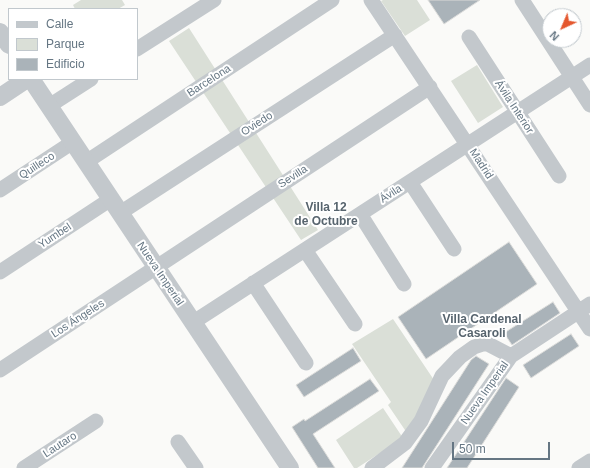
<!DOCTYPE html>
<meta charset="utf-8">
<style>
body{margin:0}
#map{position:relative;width:590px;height:468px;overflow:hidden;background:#fafaf8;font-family:Arial,sans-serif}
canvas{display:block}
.legend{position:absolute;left:8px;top:8px;width:130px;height:72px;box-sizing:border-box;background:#fff;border:1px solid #c1c8cd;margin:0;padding:5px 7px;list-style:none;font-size:12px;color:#657683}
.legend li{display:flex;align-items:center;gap:8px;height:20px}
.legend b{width:20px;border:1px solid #c1c8cd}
.north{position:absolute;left:542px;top:8px;width:40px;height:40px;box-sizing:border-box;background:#fff;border:1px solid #c1c8cd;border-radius:50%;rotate:224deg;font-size:11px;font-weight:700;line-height:16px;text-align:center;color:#657683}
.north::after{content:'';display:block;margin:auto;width:14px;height:18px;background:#e4572e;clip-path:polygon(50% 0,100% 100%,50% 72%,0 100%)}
.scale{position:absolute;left:452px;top:442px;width:98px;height:18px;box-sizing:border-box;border:2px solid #657683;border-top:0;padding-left:5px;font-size:12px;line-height:14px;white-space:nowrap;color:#657683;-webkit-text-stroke:3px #fff;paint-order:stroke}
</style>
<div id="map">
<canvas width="590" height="468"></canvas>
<ul class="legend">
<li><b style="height:5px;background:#c3c8cc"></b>Calle</li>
<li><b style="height:11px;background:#dadfd7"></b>Parque</li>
<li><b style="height:11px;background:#aab3b9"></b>Edificio</li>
</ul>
<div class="north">N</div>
<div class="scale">50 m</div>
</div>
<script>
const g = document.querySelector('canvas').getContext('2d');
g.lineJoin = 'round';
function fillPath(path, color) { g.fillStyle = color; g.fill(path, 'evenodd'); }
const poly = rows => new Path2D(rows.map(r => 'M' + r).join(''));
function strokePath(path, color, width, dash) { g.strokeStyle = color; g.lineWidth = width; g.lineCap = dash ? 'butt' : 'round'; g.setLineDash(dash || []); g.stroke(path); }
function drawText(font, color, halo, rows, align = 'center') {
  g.font = font + ' Arial,sans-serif'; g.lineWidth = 4; g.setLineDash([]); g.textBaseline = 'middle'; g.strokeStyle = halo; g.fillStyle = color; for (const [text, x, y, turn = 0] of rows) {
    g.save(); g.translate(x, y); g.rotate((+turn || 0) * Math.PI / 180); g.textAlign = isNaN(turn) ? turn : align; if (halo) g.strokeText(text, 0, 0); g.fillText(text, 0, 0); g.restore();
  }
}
const green = poly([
 [81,0,122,0,125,5,118,9,75,9,73,5],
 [383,0,417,0,430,20,405,36,381,1],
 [189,28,318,230,301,240,169,41],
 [477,65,503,107,478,123,451,81],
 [393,319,434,380,407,433,388,405,391,402,352,344],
 [383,408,403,438,357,468,354,468,336,440]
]);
const building = poly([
 [428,0,480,0,444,24,428,0],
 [509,242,537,284,426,359,398,317,509,242],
 [553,302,560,313,512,345,504,333,553,302],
 [571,334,579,346,531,378,523,365,571,334],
 [353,348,361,361,304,397,296,385,353,348],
 [476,356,489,364,422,468,402,468,471,360,476,356],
 [506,378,519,387,467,468,447,468,506,378],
 [370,379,379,391,313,434,335,468,318,468,292,427,304,419,305,421,370,379]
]);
const minor = poly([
 [371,0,590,329],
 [522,0,590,105],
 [469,37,559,176],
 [137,49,214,0],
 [49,106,91,79],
 [86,162,332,0],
 [410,182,454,249],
 [0,190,73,142],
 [120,213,395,35],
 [360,214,404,284],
 [305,250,355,324],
 [0,272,111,199],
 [253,283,306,363],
 [192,323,590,65],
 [0,370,430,87],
 [178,442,196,468],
 [24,468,96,421],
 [372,468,405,443,421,421,442,376,460,357,474,347,483,344,488,344,511,356],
 [432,468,511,356,590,304],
 [579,468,590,461]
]);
const tertiary = poly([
 [0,32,9,45],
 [31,79,290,468],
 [0,97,27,79]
]);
const streetNames = [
 ["Barcelona",209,81,-33],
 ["Ávila Interior",514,107,57],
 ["Oviedo",257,124,-33],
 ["Madrid",481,164,57],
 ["Quilleco",37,166,-33],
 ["Sevilla",293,177,-33],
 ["Ávila",391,194,-33],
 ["Yumbel",55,236,-33],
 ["Nueva Imperial",160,274,56],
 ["Los Ángeles",78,319,-33],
 ["Nueva Imperial",485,393,-55],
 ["Lautaro",60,445,-33]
];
const neighbourhoodNames = [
 ["Villa 12",326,208],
 ["de Octubre",326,222],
 ["Villa Cardenal",482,320],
 ["Casaroli",482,334]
];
fillPath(green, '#dadfd7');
fillPath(building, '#aab3b9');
strokePath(building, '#dcdcda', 1);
strokePath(minor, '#c3c8cc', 15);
strokePath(tertiary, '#c3c8cc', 18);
drawText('11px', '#657683', '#fff', streetNames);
drawText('bold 12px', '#57646e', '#fff', neighbourhoodNames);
</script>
